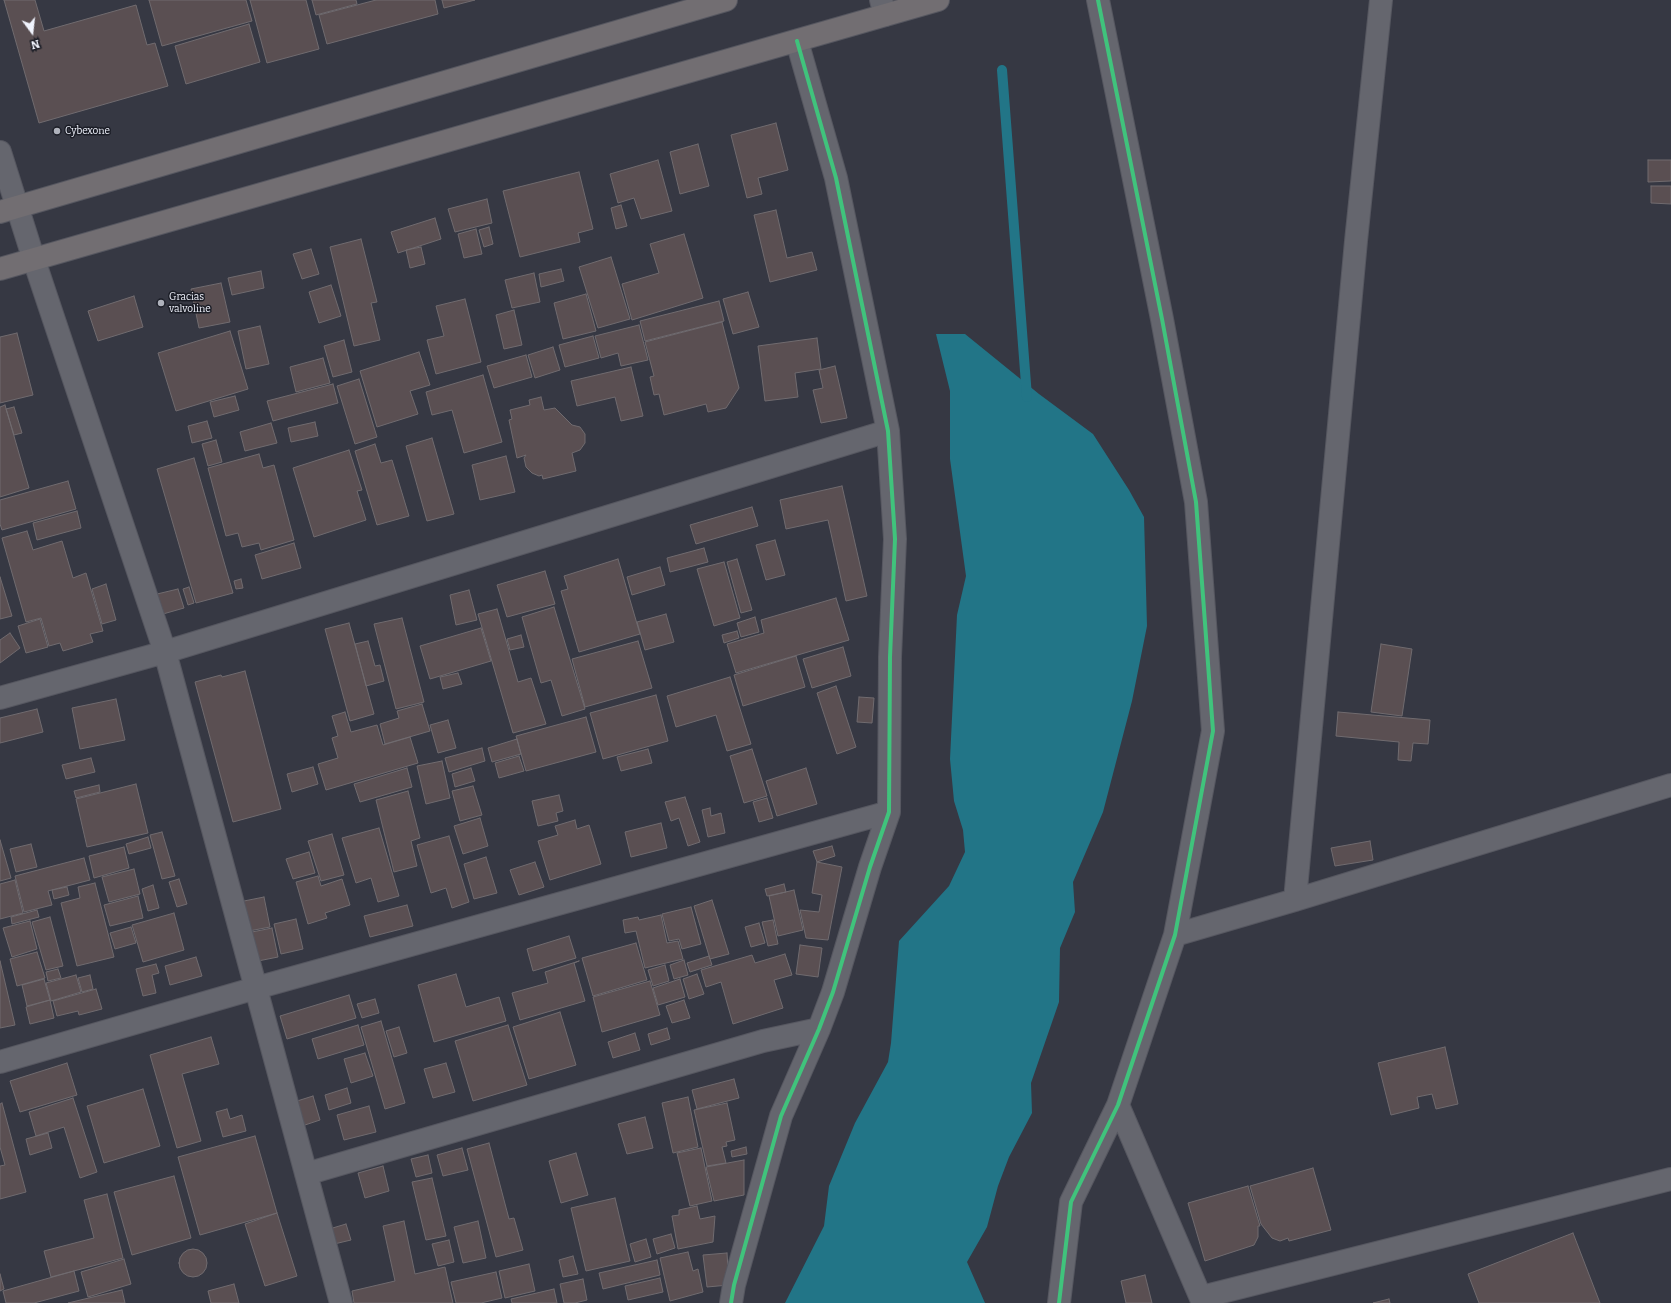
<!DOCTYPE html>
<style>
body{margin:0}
#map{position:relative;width:1671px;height:1303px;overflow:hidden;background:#363843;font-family:Bitter,serif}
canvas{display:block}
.north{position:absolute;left:12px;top:12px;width:40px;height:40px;-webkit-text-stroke:3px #1b1d26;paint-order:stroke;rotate:165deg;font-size:11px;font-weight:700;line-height:16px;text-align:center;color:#f0f3fd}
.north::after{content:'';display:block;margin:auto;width:14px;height:18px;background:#f0f3fd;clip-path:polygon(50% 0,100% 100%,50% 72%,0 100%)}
</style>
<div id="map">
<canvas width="1671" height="1303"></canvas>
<div class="north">N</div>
</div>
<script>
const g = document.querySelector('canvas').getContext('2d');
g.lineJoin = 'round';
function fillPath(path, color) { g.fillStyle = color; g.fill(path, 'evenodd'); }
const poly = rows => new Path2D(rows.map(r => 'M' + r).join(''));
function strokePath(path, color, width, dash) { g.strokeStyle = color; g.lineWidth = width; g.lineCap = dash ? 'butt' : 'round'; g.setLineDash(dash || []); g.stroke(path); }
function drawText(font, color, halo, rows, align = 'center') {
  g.font = font + ' Bitter,serif'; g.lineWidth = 3; g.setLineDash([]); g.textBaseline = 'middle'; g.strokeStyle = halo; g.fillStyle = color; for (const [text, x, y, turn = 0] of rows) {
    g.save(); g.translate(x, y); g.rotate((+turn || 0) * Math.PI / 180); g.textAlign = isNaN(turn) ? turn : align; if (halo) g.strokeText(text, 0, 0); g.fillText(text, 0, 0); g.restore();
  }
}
const water = poly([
 [936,334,965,334,1039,394,1093,434,1129,490,1144,517,1147,626,1132,701,1103,812,1073,882,1075,912,1060,948,1059,1002,1031,1083,1032,1113,1009,1157,998,1186,987,1227,967,1262,985,1303,785,1303,824,1226,829,1186,855,1123,888,1062,891,1043,899,941,949,886,965,852,963,830,954,801,950,759,957,615,966,576,950,459,950,391]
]);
const stream = poly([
 [1002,70,1027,397]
]);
const building = poly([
 [4,0,35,0,44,31,136,5,147,45,155,43,168,86,39,123,4,0],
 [149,0,246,0,252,21,162,46,149,0],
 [250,0,306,0,319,49,267,63,250,0],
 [312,0,356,0,357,4,316,15,312,0],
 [376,0,435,0,438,14,327,44,319,15,376,0],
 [442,0,475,0,444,8,442,0],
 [249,24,260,62,186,84,175,46,249,24],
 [776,123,788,170,758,178,762,194,747,198,731,135,776,123],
 [698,144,709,186,680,194,670,152,698,144],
 [658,160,672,211,641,219,634,198,618,203,610,174,658,160],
 [1648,160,1671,160,1671,181,1648,182,1648,160],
 [579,172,593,229,578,233,580,242,520,257,503,191,579,172],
 [1651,186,1671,186,1671,204,1651,203,1651,186],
 [487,199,492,223,455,232,448,209,487,199],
 [621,205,627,226,616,229,611,208,621,205],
 [776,210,787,258,812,252,817,270,770,282,754,215,776,210],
 [435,218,441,239,398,253,391,232,435,218],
 [489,227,493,244,484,247,479,230,489,227],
 [476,229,482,254,464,258,458,234,476,229],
 [684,234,703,298,632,320,622,284,659,273,650,244,684,234],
 [361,239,377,302,371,303,380,340,354,346,330,247,361,239],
 [421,247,425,264,410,268,406,250,421,247],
 [311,249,319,274,302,279,293,254,311,249],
 [611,257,630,319,598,328,579,267,611,257],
 [561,269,564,281,541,287,539,274,561,269],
 [261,271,264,288,232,295,228,278,261,271],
 [534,273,540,302,512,308,505,280,534,273],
 [221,283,230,322,199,328,191,289,221,283],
 [331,285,341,316,319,323,309,292,331,285],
 [748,292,759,327,733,334,723,299,748,292],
 [586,294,596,331,563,339,554,303,586,294],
 [134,296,143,327,98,341,88,311,134,296],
 [465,299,481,362,436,374,427,340,444,336,436,306,465,299],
 [719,301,724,321,645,341,640,321,719,301],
 [514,310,522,345,504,349,496,315,514,310],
 [722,322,739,388,726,408,708,412,706,404,664,415,659,394,654,395,650,377,654,376,645,342,722,322],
 [639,325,648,360,621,366,618,353,601,358,595,336,639,325],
 [260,326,269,364,246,369,238,331,260,326],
 [230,331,248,389,176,411,158,353,230,331],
 [17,333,33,395,0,403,0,337,17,333],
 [593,336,599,358,565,367,559,345,593,336],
 [817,338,821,369,795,373,798,397,765,401,758,346,817,338],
 [344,340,352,372,333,377,324,346,344,340],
 [553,347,560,370,535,378,528,355,553,347],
 [419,352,430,385,410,391,418,414,377,427,360,371,419,352],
 [526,355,532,377,494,388,487,366,526,355],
 [323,358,330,383,296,392,290,367,323,358],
 [835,366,847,418,821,423,813,390,823,388,819,370,835,366],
 [631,367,643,416,621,421,615,397,577,406,571,381,631,367],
 [483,375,502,442,464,453,452,410,432,415,426,392,483,375],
 [359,379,377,437,355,444,337,386,359,379],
 [333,384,338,403,273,421,267,401,333,384],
 [235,396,239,410,214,417,210,402,235,396],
 [541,397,544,410,555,408,572,425,580,427,585,434,585,443,580,450,572,453,576,471,543,479,542,475,539,476,532,473,526,467,524,458,526,455,517,458,509,420,512,419,510,410,530,405,529,400,541,397],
 [5,405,29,488,0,497,0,407,5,405],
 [14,407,22,433,14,435,6,409,14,407],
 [207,421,212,438,192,443,188,426,207,421],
 [315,422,318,436,291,442,288,428,315,422],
 [271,423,277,443,245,451,240,432,271,423],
 [432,438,454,514,427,521,406,446,432,438],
 [216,440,222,462,208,466,202,444,216,440],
 [375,444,381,463,392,460,409,516,377,525,355,451,375,444],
 [349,450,362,490,357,491,366,520,314,537,293,468,349,450],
 [259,454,263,468,274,465,294,540,261,550,259,543,242,547,238,533,226,536,208,468,259,454],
 [506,456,515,492,480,500,472,465,506,456],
 [194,458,233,593,196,603,157,469,194,458],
 [68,481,76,509,2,530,0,524,0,500,68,481],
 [842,486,867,596,846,601,828,520,786,529,780,500,842,486],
 [752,507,758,526,696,544,690,525,752,507],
 [77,511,81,528,37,540,33,523,77,511],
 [27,531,33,550,62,541,73,578,86,573,103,631,90,634,93,642,63,651,60,643,49,646,41,618,26,622,2,538,27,531],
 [775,540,785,575,766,580,756,545,775,540],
 [294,543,301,568,262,579,255,555,294,543],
 [704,548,708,562,670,572,667,558,704,548],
 [618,559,640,634,579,652,561,591,568,589,564,576,618,559],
 [737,559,752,610,741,613,727,562,737,559],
 [724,562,740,618,714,626,697,569,724,562],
 [660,567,665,585,632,595,627,577,660,567],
 [545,571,555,604,507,617,497,585,545,571],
 [0,577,12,616,0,619,0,577],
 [241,579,243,588,236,589,234,581,241,579],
 [106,584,116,620,102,624,92,589,106,584],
 [189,587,194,603,188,605,183,589,189,587],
 [178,589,184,608,163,614,157,594,178,589],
 [469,590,477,620,456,625,450,595,469,590],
 [836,598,849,640,736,673,727,644,764,633,761,620,836,598],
 [554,607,585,709,562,716,551,680,541,683,522,617,554,607],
 [497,609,518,682,531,678,546,724,513,733,478,614,497,609],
 [666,614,674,642,645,650,637,622,666,614],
 [755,617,759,632,741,637,737,623,755,617],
 [402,618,424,702,396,709,374,624,402,618],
 [40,619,48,647,26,653,18,626,40,619],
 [349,623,374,714,350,721,325,629,349,623],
 [481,628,491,661,430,679,420,646,481,628],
 [737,631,739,638,724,643,722,635,737,631],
 [10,633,20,648,0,663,0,640,10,633],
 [521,635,524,647,510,650,507,639,521,635],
 [368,641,375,666,380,665,384,681,366,686,355,644,368,641],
 [638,641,652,688,585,707,572,659,638,641],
 [1381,644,1412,649,1402,716,1371,712,1381,644],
 [843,647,851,676,812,688,803,659,843,647],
 [796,656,805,687,743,706,734,675,796,656],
 [245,671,281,809,233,822,195,682,221,675,222,677,245,671],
 [458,673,462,684,443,689,440,677,458,673],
 [730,677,751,744,727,751,716,715,676,727,667,696,730,677],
 [836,686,856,747,837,754,817,693,836,686],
 [656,695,668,741,603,759,590,713,656,695],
 [859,697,874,698,872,723,857,722,859,697],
 [116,699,125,740,80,749,72,708,116,699],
 [422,704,430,731,385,744,380,724,399,718,397,711,422,704],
 [37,709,43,732,0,743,0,718,37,709],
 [345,712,351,732,377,725,383,745,410,737,418,763,326,790,318,764,338,758,332,738,338,736,332,716,345,712],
 [1338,712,1430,720,1428,744,1413,743,1411,761,1398,760,1399,742,1336,736,1338,712],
 [586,717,596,752,526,771,516,736,586,717],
 [448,720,456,748,438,753,430,725,448,720],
 [517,739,521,754,492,762,488,748,517,739],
 [482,748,485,761,449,772,445,758,482,748],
 [648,749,652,763,621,771,617,757,648,749],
 [752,749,767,796,744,803,730,756,752,749],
 [519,756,524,771,499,778,495,763,519,756],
 [91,758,95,772,66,779,62,765,91,758],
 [442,761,450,798,426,804,417,766,442,761],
 [313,767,318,784,292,792,287,774,313,767],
 [407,768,412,787,360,802,354,784,407,768],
 [471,768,475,781,455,787,452,774,471,768],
 [806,768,817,804,777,816,766,781,806,768],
 [136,784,148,833,87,847,76,799,136,784],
 [99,785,100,792,76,798,74,791,99,785],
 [473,786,482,815,460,821,452,791,473,786],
 [408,791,420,838,411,841,417,866,394,872,376,800,408,791],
 [559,795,563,811,556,813,558,821,538,826,532,801,559,795],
 [685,797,700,842,688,846,679,818,671,821,665,802,685,797],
 [767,798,773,818,759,822,753,802,767,798],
 [710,808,711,816,721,813,725,833,708,837,702,810,710,808],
 [480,818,488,846,463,854,454,826,480,818],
 [575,820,577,829,589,825,601,864,550,880,538,841,558,835,555,826,575,820],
 [661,823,667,848,631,857,625,832,661,823],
 [379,828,399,896,378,902,371,878,356,883,342,838,379,828],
 [162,832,175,876,162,879,150,835,162,832],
 [332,834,344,875,321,881,308,841,332,834],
 [449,836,469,902,452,908,446,888,431,893,417,845,449,836],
 [148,837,151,848,129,854,126,844,148,837],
 [0,840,11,878,0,881,0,840],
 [1370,841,1373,860,1335,866,1331,848,1370,841],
 [31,844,37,867,16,872,10,849,31,844],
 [832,846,835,856,817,862,813,851,832,846],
 [124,847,129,868,94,878,89,856,124,847],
 [309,852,315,873,293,879,286,859,309,852],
 [486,857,497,893,474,899,464,864,486,857],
 [84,858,90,880,48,891,52,905,24,912,15,876,84,858],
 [535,862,544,887,519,895,510,870,535,862],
 [817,862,842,867,828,940,806,938,800,910,819,912,822,895,812,893,817,862],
 [134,869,140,894,109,902,102,877,134,869],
 [318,876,321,886,342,879,350,905,325,913,327,918,308,924,296,882,318,876],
 [179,879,187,904,177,907,169,882,179,879],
 [15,880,23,913,0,919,0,884,15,880],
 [95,883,114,957,77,966,61,903,80,898,78,887,95,883],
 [784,884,786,892,767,896,765,889,784,884],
 [153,885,159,908,148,911,142,889,153,885],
 [67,887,69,895,54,899,52,890,67,887],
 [794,890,803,930,778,936,769,896,794,890],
 [138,896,143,918,110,926,104,905,138,896],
 [264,897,270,927,249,931,244,901,264,897],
 [712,900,729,954,710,959,694,906,712,900],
 [407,905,413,926,370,937,364,916,407,905],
 [691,907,701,944,682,949,679,939,669,941,662,914,691,907],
 [37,910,39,917,12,924,11,917,37,910],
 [174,913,184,950,143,962,132,925,174,913],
 [661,915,667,943,678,941,683,959,645,968,636,931,625,933,623,920,638,917,639,920,661,915],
 [50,917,63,966,46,970,32,922,50,917],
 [296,919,303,949,281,954,274,924,296,919],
 [773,920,778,944,768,946,762,922,773,920],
 [30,921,37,949,12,957,3,928,30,921],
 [759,923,765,943,751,947,745,927,759,923],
 [131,927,136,943,115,949,110,933,131,927],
 [272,928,278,957,258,961,252,932,272,928],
 [569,936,576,958,533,971,527,949,569,936],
 [636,943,647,980,593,996,582,958,636,943],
 [800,945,822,948,818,977,796,974,800,945],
 [37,952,45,978,17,986,10,959,37,952],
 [785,954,792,975,774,980,783,1008,733,1024,721,982,706,987,701,970,752,955,755,963,785,954],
 [709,956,712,965,690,972,687,963,709,956],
 [196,957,202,976,170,985,165,966,196,957],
 [684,960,688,975,674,979,670,965,684,960],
 [0,961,15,1025,0,1028,0,961],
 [579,961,574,963,585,1001,520,1020,512,993,548,983,545,972,579,961],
 [156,964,159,973,152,975,156,993,143,996,136,969,156,964],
 [665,965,669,981,653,986,648,970,665,965],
 [58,969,61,978,48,981,46,972,58,969],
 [456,974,466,1007,499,997,506,1021,434,1042,418,985,456,974],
 [697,974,704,994,689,999,683,979,697,974],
 [76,975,81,992,51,1001,46,983,76,975],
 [90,975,93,989,82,992,78,978,90,975],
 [44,979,50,1000,27,1006,22,985,44,979],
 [680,979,685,997,658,1005,653,988,680,979],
 [650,981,660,1015,602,1032,593,997,650,981],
 [96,989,102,1009,79,1015,78,1011,57,1016,53,1001,96,989],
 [349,995,356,1018,287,1039,280,1016,349,995],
 [375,999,379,1013,362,1018,357,1004,375,999],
 [50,1000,54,1018,30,1024,26,1007,50,1000],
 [684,1000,690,1018,672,1023,666,1006,684,1000],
 [560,1012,576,1065,529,1079,513,1027,560,1012],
 [381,1021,405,1103,385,1109,361,1027,381,1021],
 [358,1025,364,1045,318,1059,312,1039,358,1025],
 [508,1025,527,1085,473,1101,455,1041,508,1025],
 [399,1027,407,1053,394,1057,386,1031,399,1027],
 [667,1028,670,1039,651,1045,648,1034,667,1028],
 [635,1033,640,1050,613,1058,608,1042,635,1033],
 [211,1037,219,1064,182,1074,201,1141,177,1148,150,1055,211,1037],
 [1445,1047,1458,1104,1436,1109,1432,1094,1417,1097,1419,1108,1391,1115,1378,1063,1445,1047],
 [365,1053,373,1076,351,1083,344,1059,365,1053],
 [67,1063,77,1095,20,1112,10,1081,67,1063],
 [446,1063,455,1092,433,1098,424,1069,446,1063],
 [734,1079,739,1098,697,1109,692,1090,734,1079],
 [347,1088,351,1103,329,1110,325,1095,347,1088],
 [143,1089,160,1146,104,1163,87,1106,143,1089],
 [313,1096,320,1120,302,1126,294,1102,313,1096],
 [688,1097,698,1147,673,1153,662,1103,688,1097],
 [73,1098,97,1172,80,1178,64,1127,36,1136,29,1112,73,1098],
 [2,1103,26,1192,0,1199,0,1166,5,1165,0,1147,0,1104,2,1103],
 [727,1103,735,1140,726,1142,727,1146,722,1147,726,1163,707,1166,694,1110,727,1103],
 [369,1106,376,1132,344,1140,337,1115,369,1106],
 [227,1109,230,1119,242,1115,246,1131,223,1137,216,1112,227,1109],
 [645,1117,653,1148,627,1154,618,1124,645,1117],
 [48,1133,52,1148,30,1155,26,1139,48,1133],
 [255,1136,277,1213,200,1235,178,1157,255,1136],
 [489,1143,509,1219,514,1218,523,1250,496,1257,467,1149,489,1143],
 [746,1147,747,1154,732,1157,731,1151,746,1147],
 [462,1148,468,1170,443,1176,437,1155,462,1148],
 [701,1148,712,1201,690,1206,677,1153,701,1148],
 [576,1153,588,1195,561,1203,549,1161,576,1153],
 [428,1155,432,1173,416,1177,411,1159,428,1155],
 [744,1160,744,1195,714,1201,706,1167,744,1160],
 [383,1166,389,1191,365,1198,358,1173,383,1166],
 [1313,1168,1331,1230,1289,1241,1288,1238,1280,1241,1272,1238,1261,1224,1250,1186,1313,1168],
 [174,1176,191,1238,132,1255,114,1192,174,1176],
 [432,1178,446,1236,426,1240,412,1182,432,1178],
 [1248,1186,1260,1226,1258,1226,1258,1237,1254,1245,1205,1261,1188,1203,1248,1186],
 [107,1194,123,1258,51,1277,44,1251,94,1238,84,1200,107,1194],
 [615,1198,630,1261,586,1271,571,1208,615,1198],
 [697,1206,700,1219,715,1216,713,1242,678,1249,672,1216,679,1215,679,1210,697,1206],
 [277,1213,297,1276,265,1286,245,1224,277,1213],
 [404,1221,415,1274,445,1267,453,1303,354,1303,352,1291,395,1281,383,1226,404,1221],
 [478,1221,486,1258,463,1263,454,1227,478,1221],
 [346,1224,351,1240,330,1245,326,1230,346,1224],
 [1573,1233,1600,1303,1479,1303,1468,1274,1573,1233],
 [671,1234,675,1248,657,1254,653,1239,671,1234],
 [646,1239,651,1257,635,1262,630,1244,646,1239],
 [449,1240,454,1262,438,1266,432,1244,449,1240],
 '179 1263a14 14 0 1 1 28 0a14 14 0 1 1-28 0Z',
 [688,1252,693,1271,698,1269,703,1292,670,1301,660,1258,688,1252],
 [727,1253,729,1285,707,1287,703,1255,727,1253],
 [573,1256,578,1274,563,1277,559,1260,573,1256],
 [124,1259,131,1284,88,1297,81,1272,124,1259],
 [657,1260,660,1275,603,1289,599,1273,657,1260],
 [529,1264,535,1291,505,1298,499,1271,529,1264],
 [74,1271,79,1291,34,1303,6,1303,3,1291,74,1271],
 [496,1272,502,1298,481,1303,456,1303,451,1282,496,1272],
 [0,1274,4,1289,0,1291,0,1274],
 [1145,1275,1152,1303,1126,1303,1121,1281,1145,1275],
 [660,1278,663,1292,628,1300,625,1286,660,1278],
 [583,1279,587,1300,575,1303,564,1303,560,1284,583,1279],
 [234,1284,239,1303,211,1303,208,1291,234,1284],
 [554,1289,557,1303,512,1303,511,1299,554,1289],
 [122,1290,125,1303,68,1303,122,1290],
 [1389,1299,1390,1303,1373,1303,1389,1299]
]);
const minor = poly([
 [881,0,885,15],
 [0,152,34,260,165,652,341,1303],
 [0,698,165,652,888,431],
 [1295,900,1356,241,1381,0],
 [1175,935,1295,900,1671,785],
 [0,1062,256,988,889,812],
 [1118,1105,1203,1303],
 [306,1174,763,1041,819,1029],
 [1202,1297,1671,1179],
 [731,1303,734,1285,781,1116,819,1029,833,992,870,867,889,812,890,657,895,539,888,431,836,178,797,41],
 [1059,1303,1071,1202,1118,1105,1175,935,1213,731,1196,502,1162,319,1098,0]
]);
const major = poly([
 [0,212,726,0],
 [0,269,938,0]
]);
const cycleway = poly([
 [731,1303,734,1285,781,1116,819,1029,833,992,870,867,889,812,890,657,895,539,888,431,836,178,797,41],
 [1059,1303,1071,1202,1118,1105,1175,935,1213,731,1196,502,1162,319,1098,0]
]);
const markers = [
 [57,131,4,"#afb2bc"],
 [161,303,4,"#afb2bc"]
];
const poiNames = [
 ["Cybexone",65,131],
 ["Gracias",169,297],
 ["valvoline",169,309]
];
fillPath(water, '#227587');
strokePath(stream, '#227587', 10);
fillPath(building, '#5a4f52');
strokePath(building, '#706b6f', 1);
strokePath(minor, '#565760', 24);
strokePath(major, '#565760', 24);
strokePath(minor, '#65666e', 22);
strokePath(major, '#726e72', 22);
strokePath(cycleway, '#40c37c', 4);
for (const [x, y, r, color] of markers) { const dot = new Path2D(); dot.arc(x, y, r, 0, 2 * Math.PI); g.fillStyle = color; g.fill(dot); strokePath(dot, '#1b1d26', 1.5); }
drawText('10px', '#f0f3fd', '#1b1d26', poiNames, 'left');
</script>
